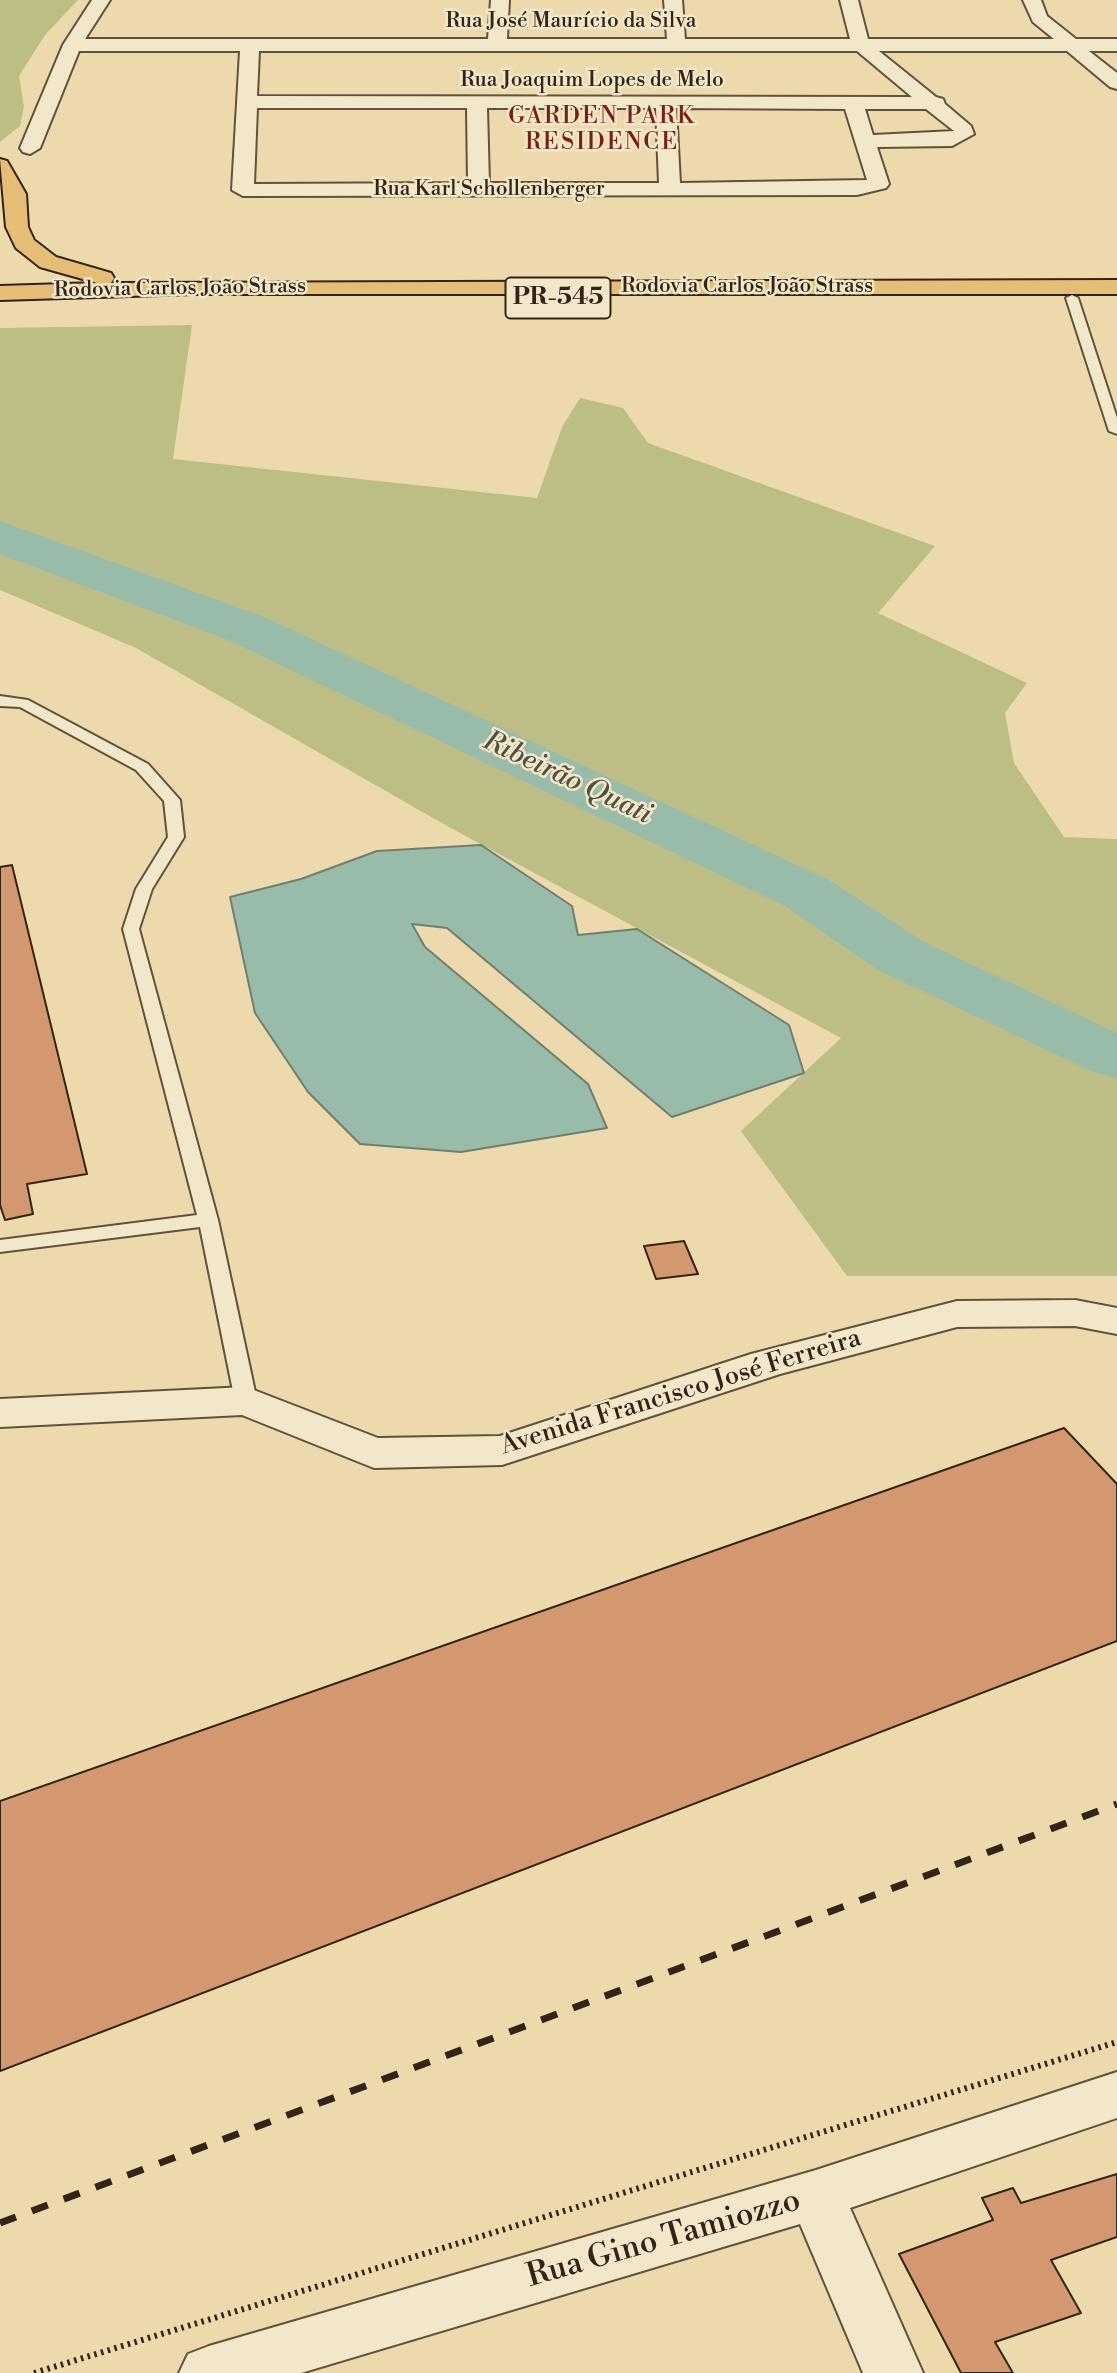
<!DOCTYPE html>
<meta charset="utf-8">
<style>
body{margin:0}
canvas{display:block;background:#eddaac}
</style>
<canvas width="1117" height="2373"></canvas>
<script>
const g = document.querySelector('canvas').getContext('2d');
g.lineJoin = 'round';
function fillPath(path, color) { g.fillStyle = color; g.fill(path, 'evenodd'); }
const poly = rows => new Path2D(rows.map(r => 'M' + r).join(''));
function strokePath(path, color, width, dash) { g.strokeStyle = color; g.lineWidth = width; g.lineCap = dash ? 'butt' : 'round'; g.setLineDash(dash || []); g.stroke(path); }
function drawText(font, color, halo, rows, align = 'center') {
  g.font = font + ' "Libre Bodoni",serif'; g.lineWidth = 5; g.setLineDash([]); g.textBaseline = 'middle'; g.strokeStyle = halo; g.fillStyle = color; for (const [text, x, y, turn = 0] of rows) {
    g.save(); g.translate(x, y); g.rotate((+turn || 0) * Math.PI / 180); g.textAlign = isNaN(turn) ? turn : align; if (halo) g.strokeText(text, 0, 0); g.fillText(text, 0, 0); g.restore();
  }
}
const green = poly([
 [0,0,78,0,45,35,19,76,24,107,20,126,0,142],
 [192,325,173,459,537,498,562,427,580,398,623,408,648,443,935,546,878,613,1027,683,1005,713,1014,763,1064,837,1117,839,1117,1276,847,1276,741,1131,841,1038,447,826,136,648,0,590,0,328]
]);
const water = poly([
 [481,845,572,906,578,935,637,929,789,1025,804,1073,672,1117,447,928,412,924,425,947,588,1084,607,1128,461,1152,360,1144,308,1092,255,1013,230,897,301,879,377,851,481,845]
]);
const river = poly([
 [0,521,264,617,829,880,924,942,1117,1033,1117,1078,1093,1072,878,970,785,906,226,639,0,554,0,521]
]);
const building = poly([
 [12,865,87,1174,27,1184,33,1214,5,1220,0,1205,0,867,12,865],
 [684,1241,698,1274,656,1279,644,1246,684,1241],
 [1064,1428,1117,1484,1117,1641,0,2071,0,1801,1064,1428],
 [1117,2174,1117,2237,1051,2260,1081,2313,995,2342,1013,2373,961,2373,899,2254,993,2220,982,2198,1013,2188,1021,2203,1117,2174]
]);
const path = poly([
 [34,2373,1117,2042]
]);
const lane = poly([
 [1072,295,1078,298,1117,418,1117,434,1109,431,1066,298,1072,295],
 [0,696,28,700,148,764,180,800,184,837,152,889,139,929,218,1220,257,1401,253,1406,246,1408,239,1406,235,1401,200,1227,0,1252,0,1240,197,1215,123,929,136,889,168,837,164,801,136,770,20,707,0,706,0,696]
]);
const street = poly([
 [92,0,110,0,85,39,488,39,491,0,509,0,507,39,667,39,664,0,682,0,685,39,850,39,840,0,858,0,868,39,1054,39,1033,22,1023,0,1041,0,1047,16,1076,39,1117,39,1117,51,1089,51,1117,73,1117,89,1110,87,1067,51,879,51,936,97,943,99,945,104,971,126,974,134,952,146,877,147,889,184,886,188,857,195,243,196,232,190,240,51,79,51,40,148,30,154,23,152,20,148,63,45,92,0],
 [259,51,857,51,912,97,257,96,259,51],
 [257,108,467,108,468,183,254,184,257,108],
 [487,108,656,108,659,183,489,183,487,108],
 [676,108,845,109,867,180,680,183,676,108],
 [865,109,926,109,954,131,873,135,865,109],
 [1075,1300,1117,1308,1117,1334,1075,1326,957,1327,780,1374,502,1465,374,1468,242,1415,0,1427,0,1399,246,1387,378,1438,500,1436,751,1354,957,1301,1075,1300],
 [1117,2072,1117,2118,850,2208,923,2373,863,2373,800,2224,301,2373,179,2373,188,2354,209,2346,816,2170,1117,2072]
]);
const highway = poly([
 [0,159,7,161,26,194,28,227,34,240,56,257,111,273,114,278,111,283,1117,280,1117,294,195,294,0,300,0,286,97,283,40,267,16,248,6,227,0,159]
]);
const rail = poly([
 [0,2223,1117,1804]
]);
const farStreetnames = [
 ["Rua José Maurício da Silva",571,22],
 ["Rua Joaquim Lopes de Melo",592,81],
 ["Rua Karl Schollenberger",489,190],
 ["Rodovia Carlos João Strass",747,287],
 ["Rodovia Carlos João Strass",180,289,-1]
];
const farNeighbourhoodnames = [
 ["GARDEN PARK",602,117],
 ["RESIDENCE",602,143]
];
const shields = [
 [558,298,105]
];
const shieldNames = [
 ["PR-545",558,298]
];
const streetNames = [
 ["Avenida Francisco José Ferreira",681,1393,-17]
];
const waterNames = [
 ["Ribeirão Quati",567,779,25]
];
const nearStreetnames = [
 ["Rua Gino Tamiozzo",664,2240,-16]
];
fillPath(green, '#bdbe86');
fillPath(water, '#9ba');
strokePath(water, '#717e70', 2);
fillPath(river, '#9ba');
fillPath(building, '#d3986f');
strokePath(building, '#342318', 2);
strokePath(lane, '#62513d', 4);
strokePath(street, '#62513d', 4);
strokePath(highway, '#342318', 4);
strokePath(path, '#342318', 6, [2.5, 4.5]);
fillPath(lane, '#f3e7c9');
fillPath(street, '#f3e7c9');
fillPath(highway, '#e6bd76');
strokePath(rail, '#342318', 7, [17, 17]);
drawText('21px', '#342318', '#f3e7c9', farStreetnames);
g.letterSpacing = '2px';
drawText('23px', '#7a1f14', '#f3e7c9', farNeighbourhoodnames);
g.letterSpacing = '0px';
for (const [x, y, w] of shields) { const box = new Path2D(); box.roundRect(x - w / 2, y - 20.5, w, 41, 5); g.fillStyle = '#f3e7c9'; g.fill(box); strokePath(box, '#342318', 2); }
drawText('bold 24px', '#342318', null, shieldNames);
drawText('26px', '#342318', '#f3e7c9', streetNames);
drawText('italic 28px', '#525144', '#f3e7c9', waterNames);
drawText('32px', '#342318', '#f3e7c9', nearStreetnames);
</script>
